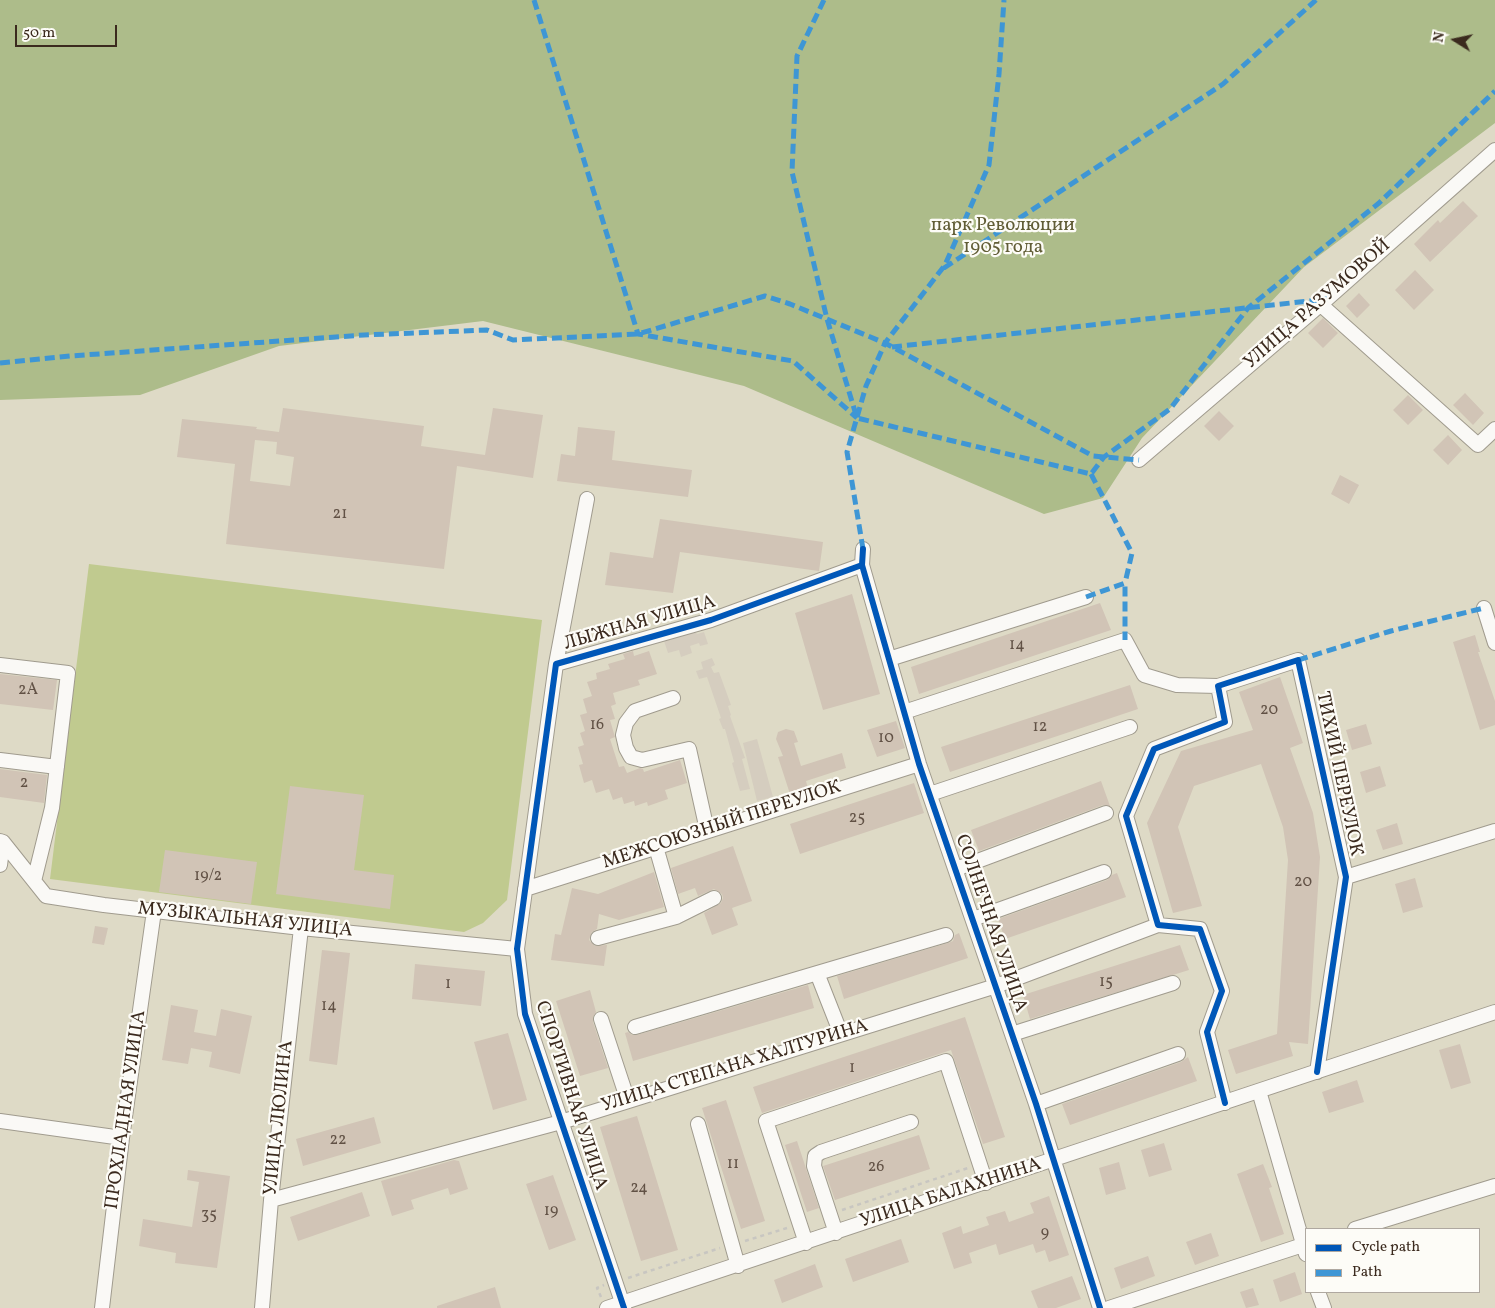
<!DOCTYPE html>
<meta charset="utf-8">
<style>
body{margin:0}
#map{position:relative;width:1495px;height:1308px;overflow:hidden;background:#dedac6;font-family:Vollkorn,serif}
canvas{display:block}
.legend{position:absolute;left:1305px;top:1228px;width:175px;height:65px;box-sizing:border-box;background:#fdfcf7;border:1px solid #afa8a0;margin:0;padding:6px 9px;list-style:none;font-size:15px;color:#3b2a1e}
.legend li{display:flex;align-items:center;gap:10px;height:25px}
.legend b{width:25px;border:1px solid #afa8a0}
.north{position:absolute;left:1430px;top:15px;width:50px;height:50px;-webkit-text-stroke:4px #fdfcf7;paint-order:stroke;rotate:280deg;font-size:14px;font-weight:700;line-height:20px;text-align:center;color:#3b2a1e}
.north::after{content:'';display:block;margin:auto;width:18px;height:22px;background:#3b2a1e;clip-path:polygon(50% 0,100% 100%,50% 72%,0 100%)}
.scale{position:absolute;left:15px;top:25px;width:102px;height:22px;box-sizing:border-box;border:2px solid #3b2a1e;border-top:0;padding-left:6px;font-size:15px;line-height:18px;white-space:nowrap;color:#3b2a1e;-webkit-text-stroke:4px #fdfcf7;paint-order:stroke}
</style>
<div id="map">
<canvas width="1495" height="1308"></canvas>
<ul class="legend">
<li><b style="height:6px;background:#0057b8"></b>Cycle path</li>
<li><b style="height:6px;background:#3e96d5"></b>Path</li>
</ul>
<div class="north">N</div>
<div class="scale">50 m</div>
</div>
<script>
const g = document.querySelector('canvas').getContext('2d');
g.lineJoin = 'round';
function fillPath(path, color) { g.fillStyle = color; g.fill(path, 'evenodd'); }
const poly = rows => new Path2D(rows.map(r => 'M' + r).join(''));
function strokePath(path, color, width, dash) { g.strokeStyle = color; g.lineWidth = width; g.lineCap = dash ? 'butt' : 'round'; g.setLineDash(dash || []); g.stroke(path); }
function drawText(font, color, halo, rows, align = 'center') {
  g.font = font + ' Vollkorn,serif'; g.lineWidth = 4.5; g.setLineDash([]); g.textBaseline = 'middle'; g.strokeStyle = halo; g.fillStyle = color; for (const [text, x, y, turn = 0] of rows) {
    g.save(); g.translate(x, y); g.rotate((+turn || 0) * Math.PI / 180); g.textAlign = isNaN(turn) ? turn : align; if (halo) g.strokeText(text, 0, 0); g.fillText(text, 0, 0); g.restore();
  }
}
const industrial = poly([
 [695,632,697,634,704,632,708,644,700,646,699,643,690,646,692,653,681,657,679,650,668,653,664,641],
 [712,658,715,665,711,667,714,673,719,672,731,705,728,706,731,715,730,716,745,758,742,759,750,789,740,791,732,763,734,762,725,729,723,729,719,719,721,718,707,677,699,679,696,671,703,669,701,662],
 [757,739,773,797,757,801,743,743]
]);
const green = poly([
 [89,564,542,620,507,900,483,923,464,932,50,879]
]);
const forest = poly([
 [0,0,1495,0,1495,123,1304,267,1142,438,1103,498,1044,514,744,386,483,321,279,346,140,395,0,400]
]);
const building = poly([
 [1463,201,1478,216,1430,262,1414,244,1438,220,1440,223],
 [1415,270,1434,290,1414,310,1395,290],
 [1359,293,1370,305,1357,318,1346,306],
 [1323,318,1338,333,1323,348,1308,333],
 [1465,393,1484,413,1473,425,1453,405],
 [1408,395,1423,410,1408,425,1393,410],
 [283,408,424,426,421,446,485,455,493,408,543,415,533,478,457,466,444,569,226,544,235,464,177,457,182,419,257,427,256,429,279,432],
 [255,440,277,442,276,454,294,457,290,486,250,481],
 [1219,411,1234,426,1219,441,1204,426],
 [578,427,615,431,612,460,692,470,688,497,557,481,561,454,575,456],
 [1448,435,1462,450,1448,465,1433,450],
 [1340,475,1359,485,1349,504,1331,494],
 [660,519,823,542,819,571,680,552,673,593,605,585,610,552,653,558],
 [852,594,880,694,823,710,795,613],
 [1100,603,1111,630,919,694,911,667],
 [1475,635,1480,652,1478,652,1495,701,1495,725,1480,730,1453,642],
 [633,651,634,656,649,651,657,674,638,680,640,685,613,693,616,704,611,706,615,719,610,720,615,737,610,739,619,767,624,766,627,773,640,768,643,769,644,772,680,760,687,783,665,790,668,799,648,806,647,802,635,806,634,801,624,804,622,797,613,800,609,789,596,793,592,780,584,783,579,765,583,764,578,747,584,745,580,733,585,731,580,715,587,713,583,699,592,696,587,682,597,679,596,673,610,669,608,664,625,659,623,654],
 [0,674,57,680,53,710,0,704],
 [1280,677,1303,743,1290,748,1313,813,1320,857,1308,1044,1289,1042,1293,1056,1236,1074,1228,1050,1277,1034,1288,860,1283,827,1261,764,1194,786,1178,827,1202,906,1173,913,1147,823,1181,751,1253,730,1239,692],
 [1130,685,1138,709,950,772,941,747],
 [896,721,905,748,877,757,867,730],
 [1366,724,1372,744,1352,750,1346,730],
 [786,729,794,731,798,742,794,743,801,766,842,753,846,768,806,781,808,789,790,794,778,757,783,756,776,739,778,732],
 [1380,766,1386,786,1366,793,1360,772],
 [0,769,47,775,44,803,0,797],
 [1101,781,1110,806,1103,805,979,851,971,830],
 [914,783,924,813,800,854,790,824],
 [290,786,364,795,354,870,394,875,390,909,276,894],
 [1397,823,1403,844,1383,850,1376,830],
 [733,846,752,901,732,908,738,925,712,935,704,913,721,903,723,898,722,894,714,889,698,896,695,888,678,894,671,868],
 [165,850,257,862,251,904,159,892],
 [654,872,664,907,619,920,599,914,597,929,592,932,589,940,595,946,607,945,604,966,551,960,555,934,561,935,572,888,598,894],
 [1117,873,1126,897,1005,939,998,919,1107,880,1112,875],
 [1415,878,1423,907,1403,913,1395,884],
 [95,926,108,928,104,945,92,943],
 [959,933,968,958,844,999,837,976,948,943,953,941,955,935],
 [1180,945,1189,970,1030,1019,1023,995],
 [322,950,350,953,337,1065,309,1061],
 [415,964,485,971,481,1006,412,999],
 [808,985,814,1008,633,1061,625,1033,628,1032,632,1035,637,1035],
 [590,990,596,1012,593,1017,593,1022,608,1068,580,1076,556,1001],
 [171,1005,198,1010,194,1032,216,1036,221,1009,252,1016,240,1074,209,1067,212,1052,191,1048,188,1064,162,1060],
 [965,1017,1005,1137,983,1144,951,1050,762,1113,753,1087],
 [508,1033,527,1100,493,1110,474,1042],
 [1460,1044,1471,1083,1451,1089,1439,1050],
 [1188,1057,1197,1081,1070,1125,1062,1104,1181,1062],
 [1357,1080,1364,1102,1329,1113,1322,1092],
 [726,1100,765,1221,741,1229,702,1108],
 [637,1116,678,1250,641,1261,600,1127],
 [374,1117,381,1143,303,1166,296,1139],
 [919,1135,930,1169,835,1200,823,1166],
 [797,1141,819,1208,807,1212,785,1145],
 [1164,1143,1172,1170,1149,1177,1141,1150],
 [454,1160,459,1161,468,1189,450,1195,448,1188,411,1200,414,1209,392,1216,381,1181],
 [1119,1162,1126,1189,1106,1195,1099,1168],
 [1263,1164,1272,1187,1269,1188,1284,1234,1261,1242,1237,1174],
 [188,1170,230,1176,217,1268,175,1263,176,1253,139,1246,143,1219,192,1227,199,1182,187,1180],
 [553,1175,576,1240,549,1250,526,1184],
 [362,1192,370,1216,298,1241,290,1217],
 [1049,1196,1069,1255,1049,1262,1045,1250,1036,1253,1033,1244,999,1255,996,1244,969,1253,972,1263,954,1269,942,1233,961,1226,963,1234,989,1225,986,1217,1005,1211,1009,1222,1034,1213,1030,1203],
 [1211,1233,1219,1256,1195,1265,1186,1242],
 [901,1239,909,1262,853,1282,845,1259],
 [1148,1256,1155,1276,1121,1289,1114,1268],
 [815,1264,823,1287,782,1303,774,1280],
 [1295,1272,1302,1294,1280,1302,1273,1280],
 [1072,1276,1081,1299,1056,1308,1038,1308,1031,1291],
 [495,1287,501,1308,437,1308,437,1306],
 [1253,1288,1259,1305,1246,1308,1240,1292]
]);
const path = poly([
 [842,1210,968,1168],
 [745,1241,787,1228],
 [628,1278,720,1248],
 [601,1297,597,1288,604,1285]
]);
const minor = poly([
 [1320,304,1478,445,1495,429],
 [1139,460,1327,299,1495,150],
 [863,549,862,565,919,764,1036,1104,1100,1308],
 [1484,608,1495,643],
 [889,659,1086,597],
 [556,664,587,499],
 [0,665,68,673,52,808,34,881],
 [673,698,635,711,626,723,623,735,626,748,631,757,642,760,689,749,707,830],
 [904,712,1125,640,1144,675,1177,685,1218,686],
 [0,760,57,767],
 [930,794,1130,727],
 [0,841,3,842,46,896,104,905,301,928,517,949],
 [656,847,676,917],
 [0,865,3,842],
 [956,869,1106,813],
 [1346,877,1495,831],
 [525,889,919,764],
 [973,919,1104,872],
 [598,938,676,917,714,898],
 [817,973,841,1034],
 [601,1019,628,1101],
 [635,1027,946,935],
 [1012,1034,1173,983],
 [1259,1091,1306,1254],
 [1225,1103,1207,1032,1222,991,1200,929,1158,925,1126,816,1154,749,1225,722,1218,686,1298,660,1346,877,1317,1072],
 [1036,1104,1178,1054],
 [0,1121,122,1138],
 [698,1124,738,1266],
 [271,1200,561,1122,996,986,1158,925],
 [1355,1229,1495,1186],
 [836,1233,814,1166,815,1156,821,1152,911,1122],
 [806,1243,766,1121,946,1061,986,1183],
 [1318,1292,1324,1308],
 [102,1308,122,1138,154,911],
 [262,1308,271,1200,301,928],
 [607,1308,1495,1012],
 [624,1308,525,1014,517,949,556,664,711,620,862,565],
 [1109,1308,1306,1244]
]);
const quiet = poly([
 [534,0,638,334,793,361,857,418],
 [824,0,797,56,792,172,827,319,857,418,1091,474,1104,457,1170,409,1248,308,1379,203,1495,91],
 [944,268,1223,84,1316,0],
 [892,347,1327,299],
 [0,363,70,356,364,335,487,330,513,340,638,334,765,296,790,304,885,343,1093,456,1139,460],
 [1091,474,1132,553,1125,583],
 [863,549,847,452,866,386,885,343,945,265,989,165,999,74,1004,0],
 [1086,597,1125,583,1125,640],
 [1298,660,1391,631,1484,608]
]);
const cycleway = poly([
 [863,549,862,565,919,764,1036,1104,1100,1308],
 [1225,1103,1207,1032,1222,991,1200,929,1158,925,1126,816,1154,749,1225,722,1218,686,1298,660,1346,877,1317,1072],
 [624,1308,525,1014,517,949,556,664,711,620,862,565]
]);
const numberNames = [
 ["21",340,515],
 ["14",1017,646],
 ["2А",28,691],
 ["20",1269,711],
 ["16",597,726],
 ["12",1040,728],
 ["10",886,739],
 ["2",24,784],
 ["25",857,819],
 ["19/2",208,877],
 ["20",1303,883],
 ["15",1106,983],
 ["1",448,985],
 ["14",329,1007],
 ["1",852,1069],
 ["22",338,1141],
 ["11",733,1165],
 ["26",876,1168],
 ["24",639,1189],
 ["19",551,1212],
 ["35",209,1216],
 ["9",1045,1234]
];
const parkNames = [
 ["парк Революции",1003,227],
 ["1905 года",1003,249]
];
const streetNames = [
 ["УЛИЦА РАЗУМОВОЙ",1318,305,-41],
 ["ЛЫЖНАЯ УЛИЦА",640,624,-16],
 ["ТИХИЙ ПЕРЕУЛОК",1338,774,78],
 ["МЕЖСОЮЗНЫЙ ПЕРЕУЛОК",722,826,-18],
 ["МУЗЫКАЛЬНАЯ УЛИЦА",245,921,6],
 ["СОЛНЕЧНАЯ УЛИЦА",990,924,71],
 ["УЛИЦА СТЕПАНА ХАЛТУРИНА",735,1067,-17],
 ["СПОРТИВНАЯ УЛИЦА",570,1096,72],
 ["ПРОХЛАДНАЯ УЛИЦА",127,1110,-82],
 ["УЛИЦА ЛЮЛИНА",280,1118,-84],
 ["УЛИЦА БАЛАХНИНА",951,1194,-18]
];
fillPath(industrial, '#d5cdbf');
fillPath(green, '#c0ca8f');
fillPath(forest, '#adbc8a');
fillPath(building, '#d1c4b6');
strokePath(minor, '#a09b8e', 16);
strokePath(path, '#c8c6c1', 2.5, [4, 4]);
strokePath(minor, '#faf9f6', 14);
strokePath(quiet, '#3e96d5', 5, [10, 5]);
strokePath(cycleway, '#0057b8', 6);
drawText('16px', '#615145', null, numberNames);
drawText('19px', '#615d36', '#fdfcf7', parkNames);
drawText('19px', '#3b2a1e', '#fdfcf7', streetNames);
</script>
